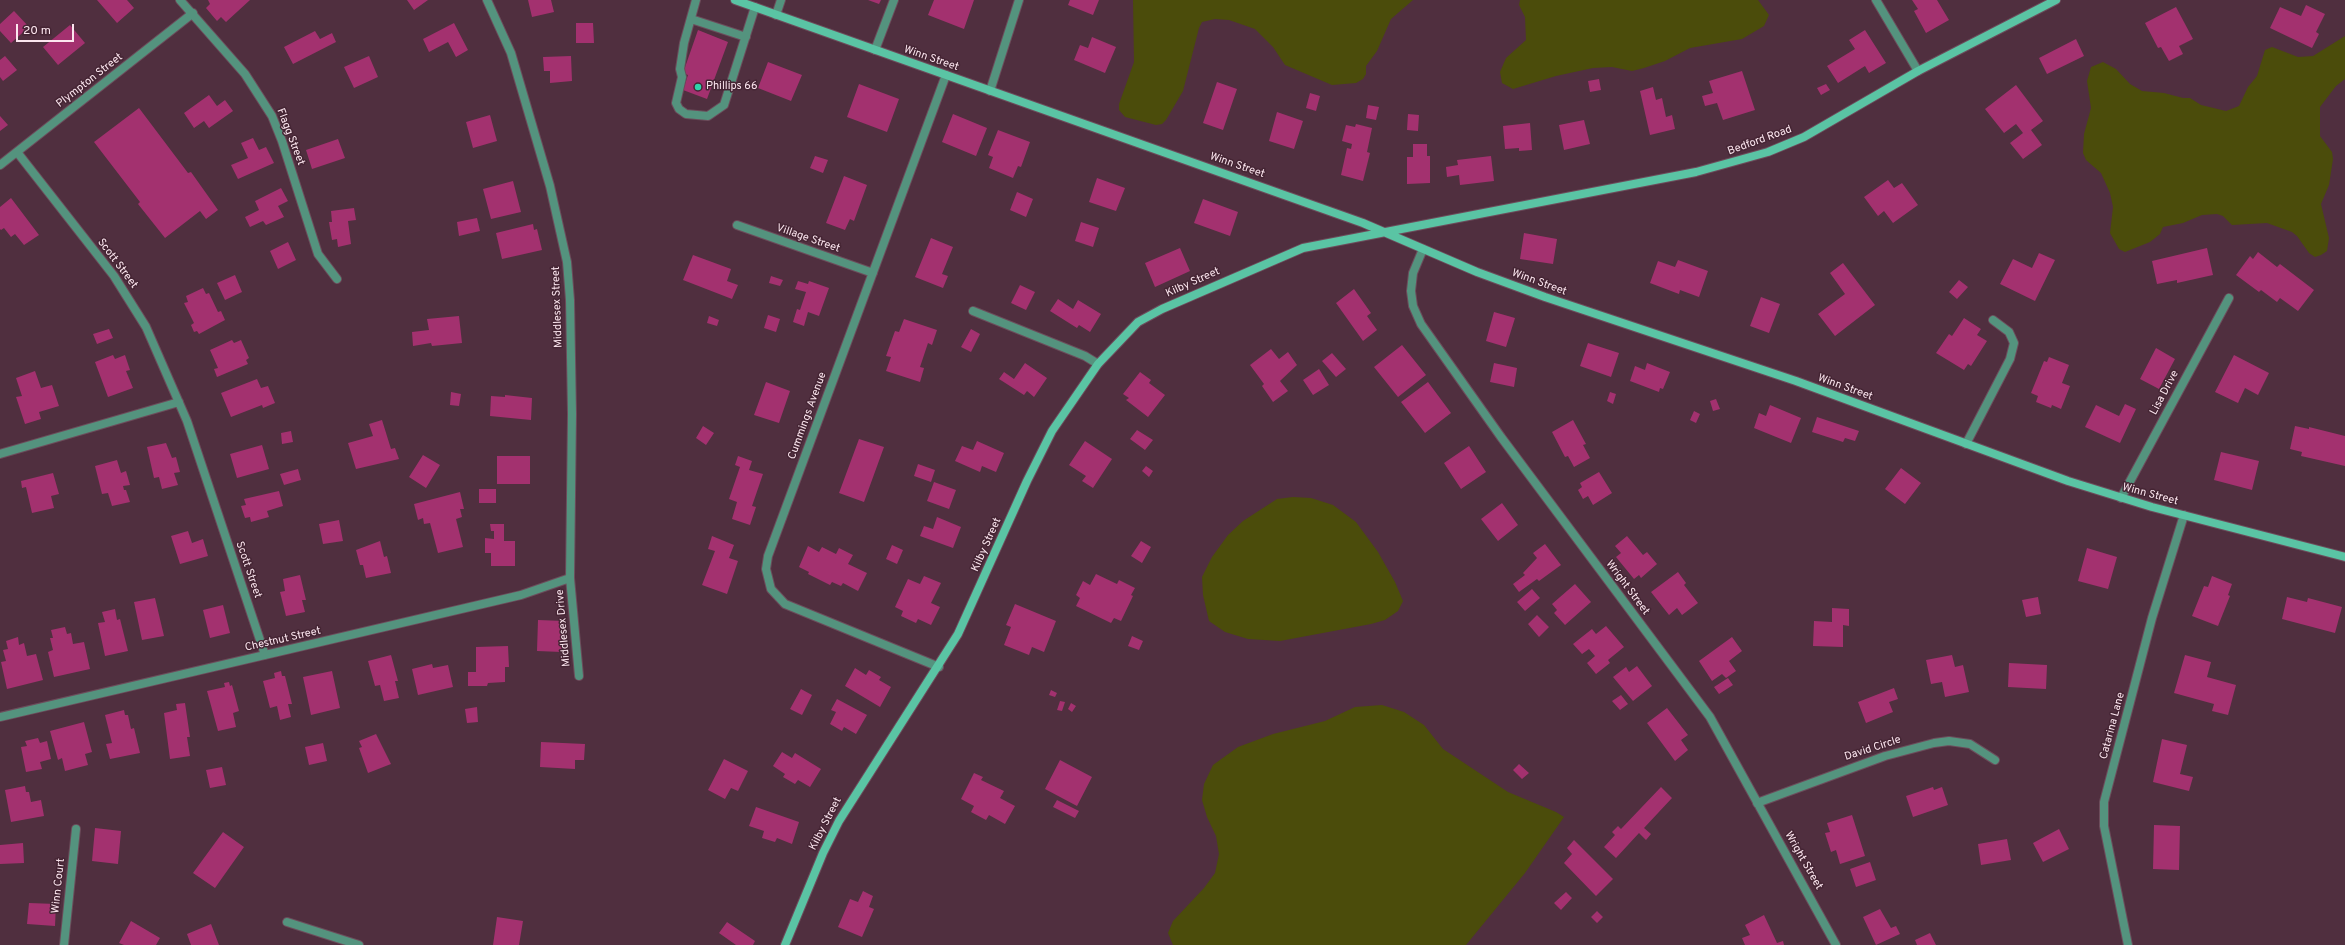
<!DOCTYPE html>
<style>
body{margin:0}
#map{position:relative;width:2345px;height:945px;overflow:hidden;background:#502f3f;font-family:Overpass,sans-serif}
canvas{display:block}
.scale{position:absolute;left:16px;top:24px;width:58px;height:18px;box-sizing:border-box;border:2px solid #fce6ef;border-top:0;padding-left:5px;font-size:12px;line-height:14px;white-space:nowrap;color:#fce6ef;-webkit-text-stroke:3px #452534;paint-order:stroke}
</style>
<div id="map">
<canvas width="2345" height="945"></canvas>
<div class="scale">20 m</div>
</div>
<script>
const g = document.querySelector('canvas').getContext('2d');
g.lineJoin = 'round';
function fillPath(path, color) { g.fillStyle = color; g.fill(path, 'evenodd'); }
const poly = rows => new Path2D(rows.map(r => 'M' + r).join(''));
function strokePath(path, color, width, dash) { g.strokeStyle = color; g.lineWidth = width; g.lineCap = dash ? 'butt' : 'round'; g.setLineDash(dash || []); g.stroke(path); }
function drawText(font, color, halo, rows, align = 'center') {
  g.font = font + ' Overpass,sans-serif'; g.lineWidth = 3; g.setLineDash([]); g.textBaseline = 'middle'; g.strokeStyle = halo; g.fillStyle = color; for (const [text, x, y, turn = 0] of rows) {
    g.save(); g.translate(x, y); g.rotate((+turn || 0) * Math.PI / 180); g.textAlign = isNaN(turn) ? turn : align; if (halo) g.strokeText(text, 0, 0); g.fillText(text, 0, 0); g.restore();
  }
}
const green = poly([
 [1133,0,1413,0,1391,19,1377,51,1366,66,1366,74,1363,79,1356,83,1332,85,1285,65,1273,47,1255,29,1229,20,1215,19,1202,22,1199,28,1183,91,1166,120,1162,124,1156,125,1125,117,1119,110,1119,104,1134,62],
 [1520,0,1758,0,1769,15,1764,26,1742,39,1690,48,1665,61,1644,68,1632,71,1612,67,1593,68,1556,76,1513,89,1502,83,1500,72,1506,58,1526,40,1525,17,1519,5],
 [2345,36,2345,79,2336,86,2320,107,2320,136,2332,152,2333,159,2329,185,2321,204,2329,238,2327,251,2321,255,2315,257,2309,253,2297,236,2292,232,2267,223,2232,225,2223,216,2217,214,2202,215,2183,223,2163,227,2160,234,2150,242,2125,252,2119,249,2110,233,2113,207,2110,193,2101,173,2086,160,2083,153,2084,134,2091,108,2087,81,2091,67,2103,62,2116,69,2130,84,2142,91,2164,93,2183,98,2190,98,2201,105,2226,111,2239,106,2248,87,2257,76,2265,50,2272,47,2298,57,2313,56],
 [1293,497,1311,498,1333,505,1356,522,1378,552,1395,582,1403,601,1398,611,1385,620,1371,624,1280,641,1248,639,1225,632,1209,621,1203,595,1202,577,1212,557,1228,535,1243,521,1277,499],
 [1382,705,1404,712,1424,725,1443,749,1508,792,1556,812,1564,817,1525,873,1466,945,1173,945,1168,933,1173,921,1204,888,1215,873,1219,854,1216,836,1207,817,1202,800,1204,784,1213,765,1238,747,1273,734,1325,721,1355,707]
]);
const building = poly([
 [97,0,127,0,134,8,117,23],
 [208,0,250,0,226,22,221,17,217,21,206,8,210,4],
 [407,0,428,0,414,10],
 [528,0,551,0,554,12,532,17],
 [868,0,881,0,879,4],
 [934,0,974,0,964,29,928,15],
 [1070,0,1099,0,1093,15,1068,5],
 [1912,0,1937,0,1949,20,1926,33,1914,11,1918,9],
 [2306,5,2325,14,2316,32,2319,34,2312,48,2270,28,2280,7,2301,16],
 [2176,7,2193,39,2179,46,2183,54,2169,61,2161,47,2158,48,2145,23],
 [14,11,29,27,11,43,0,31,0,24],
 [454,23,468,50,456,57,448,42,429,52,423,39],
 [576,23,593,23,594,43,576,43],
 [70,25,85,43,58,65,43,47],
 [698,30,728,42,707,99,683,90,688,75,683,73],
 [1865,30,1886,63,1869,73,1865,66,1838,83,1827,66,1855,49,1849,40],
 [315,31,320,39,332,33,336,42,293,64,284,47],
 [1092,37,1116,47,1105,73,1074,60,1080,45,1088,48],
 [2076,39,2084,56,2047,74,2039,58],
 [5,56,17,70,3,81,0,77,0,60],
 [369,56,378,77,354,88,344,67],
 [571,56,572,81,550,83,550,71,544,71,543,57],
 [768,62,802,75,791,101,758,88],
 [1742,71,1755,110,1723,120,1717,103,1705,106,1702,96,1713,93,1709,81],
 [1599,79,1601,90,1590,92,1588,81],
 [1217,82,1237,89,1223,130,1203,123],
 [859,84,899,99,887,132,847,117],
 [1826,84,1830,90,1821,95,1817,88],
 [2016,85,2043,121,2031,130,2042,145,2023,159,2010,143,2023,133,2016,124,2004,133,1985,109],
 [1653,87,1656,100,1662,98,1666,117,1672,115,1675,129,1650,135,1640,91],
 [1310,93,1320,96,1316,111,1306,108],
 [209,95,217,106,225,100,233,111,209,128,204,121,194,128,184,113],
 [1368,105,1379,107,1376,120,1366,118],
 [139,108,188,173,191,172,218,210,206,219,200,211,165,238,138,204,140,202,94,142],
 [1277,112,1303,121,1294,149,1269,141],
 [953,114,987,128,976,156,942,142],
 [1408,114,1419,115,1418,131,1407,130],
 [490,115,497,141,473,148,466,122],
 [0,116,8,125,0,131],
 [1584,120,1590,144,1564,150,1559,125],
 [1530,123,1532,150,1519,151,1519,148,1505,149,1503,126],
 [1356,124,1372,128,1367,152,1370,153,1363,181,1341,175,1347,148,1351,149,1352,144,1342,141,1346,125,1355,127],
 [998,130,1030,142,1021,167,1018,166,1013,178,989,168,993,157,988,155],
 [253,138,259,150,266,147,274,163,238,179,231,165,248,158,241,143],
 [338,139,345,158,312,169,306,150],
 [1413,144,1427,144,1427,156,1430,156,1430,183,1407,184,1407,157,1413,157],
 [815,156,828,160,823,173,810,168],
 [1491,156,1494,181,1460,185,1459,175,1447,177,1446,167,1458,165,1457,160],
 [844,176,867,185,854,221,850,219,845,230,826,223],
 [1097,178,1125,188,1116,211,1089,202],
 [1888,180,1894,188,1902,183,1918,205,1893,223,1884,211,1878,216,1864,197],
 [513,181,521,212,491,219,483,189],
 [281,188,288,201,278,206,284,217,266,225,263,221,250,227,245,217,259,210,255,201],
 [1017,192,1033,199,1026,217,1010,210],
 [11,198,39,235,24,245,15,234,11,237,4,228,1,230,0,229,0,207],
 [1203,199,1238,212,1230,236,1194,223],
 [354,208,356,220,348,221,351,244,338,247,337,239,332,240,329,222,332,222,331,211],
 [477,218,480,231,459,236,457,222],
 [1081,222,1099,228,1093,247,1075,241],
 [533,224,534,230,537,229,542,250,502,259,496,233],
 [1524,233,1557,239,1553,264,1520,259],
 [931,238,953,247,942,274,948,276,943,288,915,277],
 [288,242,296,260,278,269,270,251],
 [1180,248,1190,271,1155,287,1145,263],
 [2207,248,2213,275,2177,283,2177,280,2157,284,2152,261],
 [2258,252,2277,267,2280,264,2314,290,2298,311,2280,298,2277,302,2261,290,2259,292,2236,275,2250,256,2253,259],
 [2039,253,2055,260,2035,301,2000,284,2013,259,2032,268],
 [693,255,731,269,727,281,738,285,732,299,683,280],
 [1678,260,1708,271,1699,297,1680,290,1679,294,1650,283,1658,261,1675,267],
 [1843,263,1875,305,1835,336,1818,314,1845,294,1830,273],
 [235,275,242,292,225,300,217,283],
 [771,276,783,280,780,286,769,283],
 [1959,280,1968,287,1957,299,1949,292],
 [798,281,808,284,809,281,829,288,819,316,808,312,804,326,793,322,797,309,800,310,806,292,795,289],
 [1020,285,1035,292,1026,310,1011,303],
 [203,288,206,294,209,293,218,312,221,311,225,320,199,334,197,331,194,332,191,325,194,323,184,303,188,302,186,296],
 [1354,289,1371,313,1367,316,1377,330,1363,341,1336,303],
 [1761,297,1780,304,1769,333,1750,326],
 [1058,299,1073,309,1078,300,1101,314,1090,332,1079,325,1077,328,1050,311],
 [1494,312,1515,318,1506,347,1486,341],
 [768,315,780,319,776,332,764,328],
 [459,316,462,343,432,346,431,343,413,346,412,332,429,330,427,319],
 [709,316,719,320,717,326,707,323],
 [1964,318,1981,329,1977,335,1987,341,1971,366,1968,364,1964,370,1936,353,1949,334,1952,336],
 [904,319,937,330,932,345,928,343,920,367,924,368,920,382,886,371,891,357,886,356,895,331,899,332],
 [109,329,113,338,97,344,93,334],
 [971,329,980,334,971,352,961,347],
 [232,340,234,343,241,340,249,358,246,360,248,364,217,377,214,369,218,368,210,350],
 [1588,343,1619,353,1611,377,1580,366],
 [1402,345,1426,375,1398,397,1374,367],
 [2156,348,2175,359,2159,389,2140,379],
 [1271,349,1279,359,1288,352,1297,365,1280,381,1288,391,1273,402,1262,386,1264,384,1250,365],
 [1332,353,1346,369,1336,377,1322,361],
 [113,355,115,359,125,355,130,370,126,371,133,388,108,397,95,362],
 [2234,355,2269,373,2258,395,2245,388,2238,403,2215,392],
 [2049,357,2069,365,2062,383,2070,386,2061,409,2052,405,2051,408,2036,402,2038,396,2031,393,2044,361,2047,362],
 [1025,363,1047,378,1034,397,1027,391,1024,395,999,379,1004,372,1014,379],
 [1494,363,1517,368,1514,387,1490,382],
 [1647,363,1670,372,1663,389,1660,388,1659,392,1630,381,1635,366,1645,370],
 [1319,369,1329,385,1313,395,1303,380],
 [35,371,41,388,52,385,59,406,39,412,41,419,25,424,16,397,22,396,16,378],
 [1140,372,1151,380,1149,383,1165,395,1148,417,1126,400,1129,398,1123,394],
 [257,379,261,388,268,386,275,403,263,408,262,405,231,417,221,393],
 [766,382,790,391,779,423,754,415],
 [1428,382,1451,413,1425,433,1401,402],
 [451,392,461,394,459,406,450,405],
 [1610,392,1616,394,1613,404,1607,401],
 [505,395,532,398,531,420,490,416,491,396,505,397],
 [1716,399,1720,409,1713,411,1710,401],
 [2125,404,2136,409,2120,443,2085,427,2096,405,2119,416],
 [1770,405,1801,418,1791,443,1754,428,1759,413,1766,416],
 [1694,411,1700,414,1696,423,1690,420],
 [1817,417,1859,431,1855,441,1845,438,1843,442,1812,432],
 [382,420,391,449,395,448,399,459,356,469,348,443,373,436,369,424],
 [1573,420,1586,444,1583,445,1590,458,1574,467,1568,456,1565,457,1552,432],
 [703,426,714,433,706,445,696,438],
 [2295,426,2309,429,2309,427,2345,436,2345,466,2301,456,2302,452,2290,449],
 [1137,430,1153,440,1145,450,1130,439],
 [291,431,293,442,282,444,281,433],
 [859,439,884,447,864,502,839,493],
 [977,441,1004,453,996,472,982,466,980,472,955,461,962,446,973,450],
 [1085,441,1112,459,1093,488,1082,481,1086,476,1069,465],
 [166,443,172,458,176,457,180,472,174,473,178,485,162,489,159,477,154,478,147,447],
 [262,445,269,469,237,478,230,454],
 [1469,446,1486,472,1461,489,1444,463],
 [2221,452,2259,461,2252,490,2214,480],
 [423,455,440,465,426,488,409,477],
 [497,456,530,456,530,484,497,484],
 [738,456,752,461,749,470,763,474,752,506,756,507,750,525,732,519,737,502,729,499,740,467,735,465],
 [117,460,121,473,126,471,130,485,123,486,124,490,126,490,130,502,112,506,108,493,102,494,95,466],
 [918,464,935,470,931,482,914,476],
 [1146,466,1153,471,1149,477,1142,471],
 [1901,468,1921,483,1905,504,1885,489],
 [298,469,301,480,284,485,280,474],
 [1599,472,1612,493,1593,505,1588,496,1583,499,1578,490,1582,487,1580,483],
 [53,473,59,494,51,496,54,508,32,513,26,487,22,488,21,481],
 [934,482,956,490,949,509,927,501],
 [479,489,496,489,496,503,479,503],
 [279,491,283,506,267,511,269,517,251,522,250,517,245,518,241,506,246,505,244,499],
 [460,492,464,509,460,509,462,517,456,519,463,547,438,553,430,523,424,524,423,518,418,520,414,504],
 [1502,503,1518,525,1498,541,1481,519],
 [937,517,961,527,953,548,920,536,924,526,933,529],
 [339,520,343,541,323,544,319,524],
 [490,524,504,524,504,541,515,541,515,566,491,566,491,553,485,553,485,538,494,539,494,531,491,531],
 [188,531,192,543,203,539,208,556,180,564,171,536],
 [712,536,734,545,729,558,738,561,727,594,702,585,715,551,708,549],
 [1627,536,1643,555,1647,552,1657,564,1641,578,1639,575,1634,579,1616,557,1621,553,1615,546],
 [380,541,384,557,387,556,391,573,366,578,363,565,360,565,356,550],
 [1141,541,1151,547,1142,563,1131,556],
 [1545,544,1561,565,1539,581,1537,579,1519,592,1513,584,1525,575,1523,573,1537,558,1533,553],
 [892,545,903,550,897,564,886,559],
 [808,546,819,552,822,547,836,554,839,548,853,555,848,564,867,573,858,591,843,583,841,586,832,582,830,585,808,574,809,572,799,567],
 [2087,548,2117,557,2108,589,2078,581],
 [1678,572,1686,583,1684,585,1698,603,1682,615,1677,608,1669,615,1651,592],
 [1096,574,1117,584,1119,580,1135,588,1131,595,1133,596,1121,621,1114,618,1111,623,1076,606,1080,598,1076,595,1083,581,1090,585],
 [300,575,306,600,302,600,305,612,286,616,280,592,285,591,283,579],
 [924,576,941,583,931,603,940,607,931,625,918,619,916,623,901,616,903,611,895,607,908,579,920,584],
 [2212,576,2232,584,2228,595,2230,596,2218,626,2192,616,2204,586,2208,587],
 [1575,584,1591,602,1565,625,1554,613,1557,610,1552,604],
 [1532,589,1540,598,1525,611,1517,602],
 [2038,597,2041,614,2026,617,2022,600],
 [2287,597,2307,602,2308,598,2342,607,2335,633,2282,619],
 [155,598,164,636,142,640,134,602],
 [1015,604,1056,621,1044,652,1032,647,1029,655,1004,645,1011,627,1006,625],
 [223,605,230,633,210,638,203,610],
 [1832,608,1849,609,1849,626,1843,625,1843,647,1813,646,1814,621,1832,622],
 [115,609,117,620,120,619,128,651,105,656,98,623,105,622,102,612],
 [1537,615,1549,627,1539,637,1528,624],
 [538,620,564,621,562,652,537,651],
 [1606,626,1624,647,1608,660,1610,663,1596,674,1587,663,1595,656,1589,649,1582,654,1573,644,1592,629,1596,634],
 [65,627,67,634,71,633,73,644,84,642,90,669,54,677,48,652,53,650,50,638,53,638,51,630],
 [1132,636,1143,641,1139,650,1128,646],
 [18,637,19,645,24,643,27,656,36,654,43,680,7,689,1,662,6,661,3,650,8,649,6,641],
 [1732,637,1742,651,1729,661,1736,671,1726,678,1722,674,1712,681,1699,661],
 [508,646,509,667,505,667,505,682,488,683,487,686,468,686,468,672,476,672,476,647],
 [391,655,398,681,395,681,399,698,384,701,380,685,375,686,368,661],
 [1952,655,1955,667,1963,665,1969,692,1945,697,1942,682,1931,684,1926,660],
 [2185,655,2211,662,2207,677,2236,685,2228,715,2212,711,2214,704,2174,693],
 [2009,663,2047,665,2046,689,2008,687],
 [432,664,433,668,448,665,453,687,418,695,412,669],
 [1637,666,1652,686,1633,701,1613,677,1626,667,1629,672],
 [855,668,866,675,869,670,881,677,879,680,891,687,880,707,845,686],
 [281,671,282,676,285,676,292,704,288,704,291,717,280,720,277,706,270,708,263,681,275,678,274,673],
 [332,671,340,708,311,715,303,677],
 [1728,678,1733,685,1719,694,1714,687],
 [229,682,230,686,232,685,239,711,233,713,236,727,218,731,207,691,225,687,224,683],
 [1894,688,1898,699,1889,702,1893,712,1866,723,1858,702],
 [801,689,812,695,802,715,790,709],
 [1051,690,1057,693,1055,697,1049,695],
 [1621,695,1628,704,1620,710,1612,701],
 [837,699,867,715,856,734,844,727,842,731,830,724,836,712,831,710],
 [1060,701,1065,702,1062,711,1057,710],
 [185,703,190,737,187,737,190,756,170,759,164,713,177,710,176,704],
 [1071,703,1076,706,1072,712,1068,709],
 [477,707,478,722,467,723,465,709],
 [1667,708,1688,735,1681,740,1688,750,1675,761,1647,723],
 [124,710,125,715,128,715,131,729,134,728,140,753,110,759,106,744,112,743,105,715],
 [84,722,92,752,85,754,88,765,65,771,62,758,58,760,50,731],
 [376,734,391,764,368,773,359,748,362,747,359,741],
 [38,738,40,743,47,741,51,759,40,762,42,769,26,772,21,747,27,746,25,741],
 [2162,739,2187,745,2180,774,2193,777,2189,791,2153,782],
 [541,742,585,744,584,760,575,760,575,769,540,767],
 [323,743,327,761,309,765,305,747],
 [782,752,792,758,795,753,821,769,810,787,798,780,795,784,783,777,785,774,773,766],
 [724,759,748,771,738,791,731,788,725,799,708,790],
 [1060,760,1092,777,1077,806,1045,789],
 [1519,764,1529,773,1522,779,1513,770],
 [222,767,226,785,210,788,206,770],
 [974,773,983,777,981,780,1004,791,1000,798,1015,806,1005,824,989,815,986,820,971,812,974,806,961,799],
 [25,786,26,792,29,792,31,802,41,800,44,816,11,822,5,790],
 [1661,787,1672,798,1644,828,1651,834,1646,840,1639,833,1616,858,1604,847,1615,835,1612,832,1618,826,1621,829],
 [1933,787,1934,790,1942,787,1948,805,1913,817,1906,796],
 [1057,800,1079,811,1075,818,1053,807],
 [756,807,799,822,792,844,777,838,775,842,762,838,764,831,749,826],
 [1852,815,1865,856,1840,864,1836,850,1831,852,1825,833,1830,832,1827,823],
 [2154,825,2180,826,2179,870,2153,869],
 [95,828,121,831,118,864,92,861],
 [2059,829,2069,849,2043,862,2033,843],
 [223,832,244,847,215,888,193,873],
 [2007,839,2011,860,1981,865,1978,844],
 [1574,840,1613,879,1596,896,1564,863,1572,854,1567,848],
 [23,843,24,863,0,864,0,845],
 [1870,862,1876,880,1856,887,1850,869],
 [863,891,873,896,869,907,874,909,862,937,838,927,850,899,858,902],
 [1566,892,1572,898,1561,910,1554,903],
 [29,903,56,904,55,926,27,924],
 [1880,909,1891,928,1896,926,1900,934,1876,945,1863,917],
 [1597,911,1603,917,1597,923,1591,917],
 [1764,915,1777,943,1783,941,1784,945,1745,945,1742,938,1750,935,1745,925],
 [497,917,523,921,519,945,493,945],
 [131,921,160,938,156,945,124,945,119,943],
 [727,922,755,941,753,945,736,945,719,933],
 [211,924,219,945,191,945,187,934],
 [1930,933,1936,945,1917,945,1915,940]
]);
const lane = poly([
 [696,0,684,43,680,69,682,77,676,103,679,109,686,114,708,116,724,105,755,7],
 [776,15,781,0],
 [691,19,746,37],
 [875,50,894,0],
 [973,311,1085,356,1098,364],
 [1966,444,2010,359,2014,343,2009,332,1993,320]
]);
const street = poly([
 [180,0,245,74,272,116,282,141,318,254,337,279],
 [487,0,511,53,550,186,567,262,570,300,572,414,570,578,579,676],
 [1876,0,1918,71],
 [990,91,1019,0],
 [17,152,114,276,146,327,187,421,265,655],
 [0,165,193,13],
 [737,225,873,273],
 [1423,249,1413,273,1411,291,1413,306,1421,324,1501,437,1710,717,1836,945],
 [0,454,179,402],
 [2121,498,2229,298],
 [939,667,785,604,771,589,766,569,768,556,946,75],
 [0,717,521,595,570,578],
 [1757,803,1885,756,1934,743,1949,741,1970,744,1995,760],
 [287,922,359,945],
 [64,945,76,829],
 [2128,945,2104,826,2104,802,2152,618,2184,515]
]);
const secondary = poly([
 [735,0,1363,223,1477,272,1545,297,1796,381,2068,481,2152,507,2345,557],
 [785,945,823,853,839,821,958,634,1027,481,1052,431,1098,364,1138,322,1162,309,1303,248,1696,172,1768,152,1804,137,1918,71,2056,0]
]);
const markers = [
 [698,87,4,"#2ed4aa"]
];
const streetNames = [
 ["Winn Street",931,59,19],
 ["Plympton Street",90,81,-38],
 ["Flagg Street",290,137,69],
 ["Bedford Road",1760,141,-20],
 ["Winn Street",1237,166,19],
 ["Village Street",808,239,19],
 ["Scott Street",117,264,53],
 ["Kilby Street",1193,283,-24],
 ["Winn Street",1539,283,20],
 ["Middlesex Street",558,307,-92],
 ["Winn Street",1845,388,20],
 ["Lisa Drive",2165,393,-62],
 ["Cummings Avenue",808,416,-70],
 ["Winn Street",2150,495,15],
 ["Kilby Street",987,545,-66],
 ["Scott Street",248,570,71],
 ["Wright Street",1627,588,53],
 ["Middlesex Drive",564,628,-95],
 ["Chestnut Street",283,640,-13],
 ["Catarina Lane",2113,726,-75],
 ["David Circle",1873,749,-18],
 ["Kilby Street",826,824,-63],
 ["Wright Street",1803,861,60],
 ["Winn Court",59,886,-84]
];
const poiNames = [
 ["Phillips 66",706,87]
];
fillPath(green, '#4b4c0b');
fillPath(building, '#a3316f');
strokePath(lane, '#6c4c5b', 10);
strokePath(street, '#6c4c5b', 10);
strokePath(secondary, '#6c4c5b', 10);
strokePath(lane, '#54937e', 8);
strokePath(street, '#54937e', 8);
strokePath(secondary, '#5ac4a4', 8);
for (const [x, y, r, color] of markers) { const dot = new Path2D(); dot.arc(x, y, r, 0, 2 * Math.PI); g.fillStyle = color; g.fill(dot); strokePath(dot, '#452534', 1.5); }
drawText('11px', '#fce6ef', '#452534', streetNames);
drawText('11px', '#fce6ef', '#452534', poiNames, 'left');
</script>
